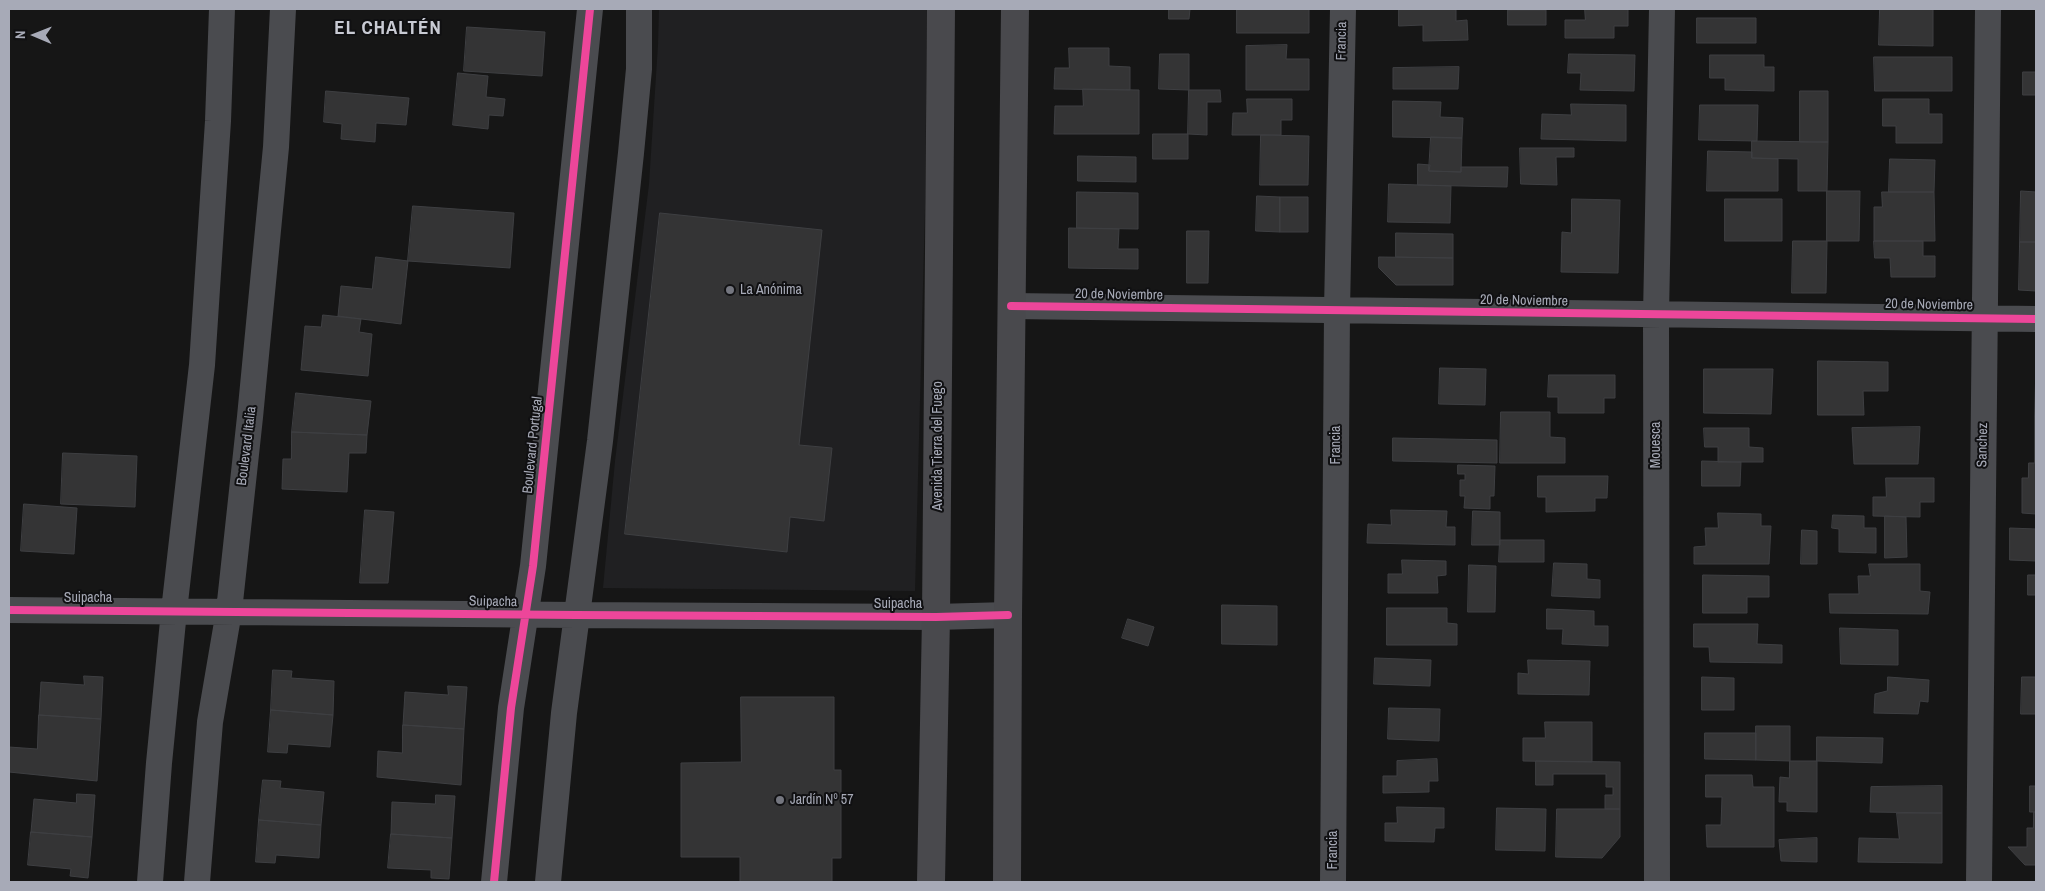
<!DOCTYPE html>
<html>
<head>
<meta charset="utf-8">
<style>
	body { margin:0 }
	#map { position:relative; width:2045px; height:891px; overflow:hidden; background:#161616; font-family:"Archivo Narrow",sans-serif }
	canvas { display:block }
	.frame { position:absolute; inset:0; border:10px solid #a7aab7; pointer-events:none }
	.north { position:absolute; left:10px; top:10px; width:50px; height:50px; -webkit-text-stroke:4px #101012; paint-order:stroke; rotate:271deg; font-size:14px; font-weight:700; line-height:20px; text-align:center; color:#a7aab7 }
	.north::after { content:''; display:block; margin:auto; width:18px; height:22px; background:#a7aab7; clip-path:polygon(50% 0,100% 100%,50% 72%,0 100%) }
</style>
</head>
<body>
<div id="map">
<canvas width="2045" height="891"></canvas>
<div class="frame"></div>
<div class="north">N</div>
</div>
<script>
const context = document.querySelector('canvas').getContext('2d');
context.lineJoin = 'round';
function fillPath(path, color) {
  context.fillStyle = color;
  context.fill(path, 'evenodd');
}
function strokePath(path, color, width, dash) {
  context.strokeStyle = color;
  context.lineWidth = width;
  context.lineCap = dash ? 'butt' : 'round';
  context.setLineDash(dash || []);
  context.stroke(path);
}
function drawText(font, color, halo, rows, align = 'center') {
  context.font = font + ' "Archivo Narrow",sans-serif';
  context.lineWidth = 4;
  context.setLineDash([]);
  context.textBaseline = 'middle';
  context.strokeStyle = halo;
  context.fillStyle = color;
  for (const [text, x, y, turn = 0] of rows) {
    context.save();
    context.translate(x, y);
    context.rotate((+turn || 0) * Math.PI / 180);
    context.textAlign = isNaN(turn) ? turn : align;
    if (halo) context.strokeText(text, 0, 0);
    context.fillText(text, 0, 0);
    context.restore();
  }
}
const built = new Path2D(`
	M 659,9 L 927,9 L 925,209 L 915,591 L 603,588 L 615,461 L 649,184 L 658,45 Z`);
const building = new Path2D(`
	M 1169,9 L 1190,9 L 1189,19 L 1169,19 Z
	M 1237,9 L 1309,9 L 1309,33 L 1237,33 Z
	M 1399,9 L 1456,9 L 1456,21 L 1467,20 L 1468,40 L 1423,41 L 1423,25 L 1399,26 Z
	M 1585,9 L 1628,9 L 1628,26 L 1614,26 L 1614,38 L 1565,38 L 1565,20 L 1585,20 Z
	M 1880,9 L 1933,9 L 1933,46 L 1879,45 Z
	M 1508,10 L 1546,10 L 1546,25 L 1508,25 Z
	M 1697,18 L 1756,18 L 1756,43 L 1697,43 Z
	M 467,27 L 545,32 L 542,76 L 464,71 Z
	M 1287,45 L 1286,59 L 1309,59 L 1309,90 L 1246,90 L 1246,46 Z
	M 1069,48 L 1109,48 L 1109,66 L 1130,67 L 1130,90 L 1054,89 L 1055,68 L 1069,68 Z
	M 1160,54 L 1189,54 L 1189,90 L 1159,89 Z
	M 1569,54 L 1635,55 L 1634,91 L 1580,90 L 1581,73 L 1568,73 Z
	M 1710,55 L 1764,55 L 1764,67 L 1774,67 L 1774,91 L 1725,90 L 1725,78 L 1710,78 Z
	M 1874,57 L 1952,57 L 1952,91 L 1875,91 Z
	M 1459,67 L 1458,89 L 1393,89 L 1393,68 Z
	M 2023,72 L 2036,72 L 2036,95 L 2023,95 Z
	M 458,73 L 488,76 L 486,97 L 505,99 L 503,116 L 489,115 L 488,129 L 453,125 Z
	M 1083,89 L 1139,90 L 1139,134 L 1054,134 L 1055,106 L 1083,106 Z
	M 1189,90 L 1220,90 L 1221,102 L 1207,102 L 1207,135 L 1188,134 Z
	M 326,91 L 409,98 L 406,125 L 376,123 L 375,142 L 341,139 L 342,124 L 324,122 Z
	M 1800,91 L 1828,91 L 1828,142 L 1800,142 Z
	M 1247,99 L 1292,99 L 1292,120 L 1281,120 L 1281,135 L 1232,135 L 1233,113 L 1247,113 Z
	M 1883,99 L 1929,99 L 1929,114 L 1942,114 L 1942,143 L 1896,143 L 1896,126 L 1883,126 Z
	M 1393,101 L 1441,102 L 1440,117 L 1463,118 L 1462,138 L 1393,137 Z
	M 1571,104 L 1626,105 L 1626,141 L 1541,139 L 1542,114 L 1571,115 Z
	M 1700,105 L 1758,105 L 1757,141 L 1699,140 Z
	M 1153,134 L 1188,134 L 1188,159 L 1153,159 Z
	M 1261,135 L 1309,136 L 1308,185 L 1260,185 Z
	M 1431,137 L 1462,138 L 1461,172 L 1429,171 Z
	M 1752,141 L 1828,142 L 1827,191 L 1798,191 L 1798,159 L 1752,158 Z
	M 1520,148 L 1574,148 L 1574,157 L 1556,157 L 1557,185 L 1521,184 Z
	M 1708,151 L 1752,152 L 1752,158 L 1778,159 L 1778,191 L 1707,191 Z
	M 1078,156 L 1136,157 L 1136,182 L 1078,181 Z
	M 1890,159 L 1935,160 L 1934,192 L 1889,192 Z
	M 1418,164 L 1430,165 L 1429,171 L 1461,172 L 1461,167 L 1508,167 L 1507,187 L 1418,185 Z
	M 1389,184 L 1451,186 L 1450,223 L 1388,222 Z
	M 1827,191 L 1860,191 L 1859,241 L 1827,241 Z
	M 2021,191 L 2036,192 L 2036,242 L 2020,242 Z
	M 1077,192 L 1138,193 L 1138,229 L 1077,228 Z
	M 1882,192 L 1934,192 L 1935,241 L 1874,241 L 1874,207 L 1882,207 Z
	M 1257,196 L 1280,197 L 1280,232 L 1256,231 Z
	M 1280,197 L 1308,197 L 1308,232 L 1280,232 Z
	M 1572,199 L 1620,200 L 1618,273 L 1561,272 L 1562,232 L 1571,233 Z
	M 1725,199 L 1782,199 L 1782,241 L 1725,241 Z
	M 413,206 L 514,213 L 510,268 L 408,261 Z
	M 660,213 L 822,230 L 799,445 L 832,448 L 824,521 L 790,517 L 787,552 L 625,534 Z
	M 1069,228 L 1119,229 L 1118,249 L 1138,249 L 1138,269 L 1069,268 Z
	M 1187,231 L 1209,231 L 1208,283 L 1187,283 Z
	M 1396,233 L 1453,234 L 1453,258 L 1396,257 Z
	M 1793,241 L 1827,241 L 1826,293 L 1792,293 Z
	M 1874,241 L 1923,241 L 1923,256 L 1935,256 L 1935,277 L 1891,277 L 1890,258 L 1875,258 Z
	M 2020,242 L 2036,242 L 2036,291 L 2019,290 Z
	M 376,257 L 408,261 L 401,324 L 338,316 L 341,286 L 372,289 Z
	M 1379,257 L 1453,258 L 1453,285 L 1396,285 L 1379,268 Z
	M 323,315 L 361,319 L 359,332 L 372,334 L 368,376 L 301,370 L 305,326 L 321,327 Z
	M 1818,361 L 1888,362 L 1888,391 L 1863,391 L 1864,415 L 1818,415 Z
	M 2036,365 L 2036,416 L 2035,416 Z
	M 1440,368 L 1486,369 L 1485,405 L 1439,404 Z
	M 1704,369 L 1773,369 L 1771,414 L 1704,413 Z
	M 1549,375 L 1615,375 L 1615,398 L 1604,398 L 1604,413 L 1558,413 L 1558,397 L 1548,397 Z
	M 296,393 L 371,401 L 367,435 L 292,432 Z
	M 1501,412 L 1550,412 L 1550,437 L 1565,438 L 1565,463 L 1500,463 Z
	M 2035,416 L 2036,416 L 2036,463 L 2035,463 Z
	M 1920,427 L 1918,464 L 1854,464 L 1852,428 Z
	M 1704,428 L 1749,428 L 1749,447 L 1763,448 L 1763,462 L 1718,462 L 1718,447 L 1705,447 Z
	M 292,432 L 367,435 L 366,453 L 349,453 L 347,492 L 282,489 L 283,459 L 291,459 Z
	M 1393,438 L 1497,440 L 1497,463 L 1393,461 Z
	M 63,453 L 137,456 L 135,507 L 61,504 Z
	M 1702,461 L 1741,462 L 1740,486 L 1702,486 Z
	M 2029,463 L 2036,463 L 2036,514 L 2022,513 L 2022,478 L 2028,478 Z
	M 1458,465 L 1495,466 L 1494,496 L 1490,496 L 1490,509 L 1464,508 L 1465,496 L 1460,496 L 1460,480 L 1465,480 L 1465,474 L 1458,474 Z
	M 1538,476 L 1608,476 L 1607,498 L 1595,498 L 1595,511 L 1546,512 L 1546,497 L 1538,497 Z
	M 1886,478 L 1934,478 L 1934,502 L 1920,502 L 1920,517 L 1873,516 L 1873,497 L 1886,497 Z
	M 24,504 L 77,508 L 74,554 L 21,551 Z
	M 365,510 L 394,512 L 388,583 L 360,583 Z
	M 1391,510 L 1447,511 L 1446,527 L 1455,527 L 1455,545 L 1367,543 L 1368,524 L 1391,525 Z
	M 1473,511 L 1500,512 L 1500,545 L 1472,545 Z
	M 1718,513 L 1761,514 L 1761,526 L 1771,526 L 1769,564 L 1694,564 L 1694,547 L 1706,546 L 1705,528 L 1718,528 Z
	M 1833,515 L 1864,516 L 1864,528 L 1876,528 L 1876,553 L 1839,552 L 1839,529 L 1832,528 Z
	M 1885,516 L 1906,517 L 1907,557 L 1885,558 Z
	M 2010,528 L 2036,529 L 2036,561 L 2010,560 Z
	M 1802,530 L 1817,531 L 1817,564 L 1801,564 Z
	M 1500,540 L 1544,540 L 1544,562 L 1499,562 Z
	M 1402,560 L 1446,561 L 1446,575 L 1437,576 L 1438,593 L 1388,593 L 1388,574 L 1402,574 Z
	M 1554,563 L 1587,564 L 1587,579 L 1600,580 L 1600,598 L 1552,596 Z
	M 1869,564 L 1920,564 L 1920,591 L 1930,592 L 1928,614 L 1830,613 L 1829,594 L 1859,594 L 1858,576 L 1870,576 Z
	M 1469,565 L 1496,566 L 1495,612 L 1468,612 Z
	M 1703,575 L 1769,576 L 1769,597 L 1747,597 L 1747,613 L 1703,613 Z
	M 2028,575 L 2036,575 L 2036,595 L 2028,595 Z
	M 1222,605 L 1277,606 L 1277,645 L 1222,644 Z
	M 1387,608 L 1447,608 L 1447,623 L 1457,624 L 1457,645 L 1387,645 Z
	M 1547,609 L 1594,611 L 1594,626 L 1608,626 L 1608,646 L 1562,644 L 1563,629 L 1547,629 Z
	M 1128,619 L 1154,627 L 1148,646 L 1122,638 Z
	M 1694,624 L 1758,624 L 1757,644 L 1782,645 L 1782,663 L 1710,662 L 1709,647 L 1694,647 Z
	M 1840,628 L 1898,630 L 1898,665 L 1841,664 Z
	M 1375,658 L 1431,660 L 1430,686 L 1374,684 Z
	M 1528,660 L 1590,661 L 1589,695 L 1518,694 L 1518,673 L 1528,674 Z
	M 273,670 L 292,671 L 291,678 L 334,681 L 333,715 L 271,710 Z
	M 84,676 L 103,677 L 101,719 L 39,715 L 41,682 L 84,685 Z
	M 1702,677 L 1734,678 L 1734,710 L 1702,710 Z
	M 1888,677 L 1929,680 L 1928,702 L 1920,701 L 1918,714 L 1874,713 L 1875,694 L 1887,691 Z
	M 2022,677 L 2036,677 L 2036,714 L 2021,714 Z
	M 448,686 L 467,687 L 464,729 L 403,725 L 405,692 L 448,695 Z
	M 741,697 L 834,697 L 834,770 L 841,770 L 841,858 L 832,858 L 832,882 L 740,882 L 740,857 L 681,857 L 681,763 L 741,762 Z
	M 1389,708 L 1440,709 L 1439,741 L 1388,739 Z
	M 271,710 L 333,715 L 330,747 L 288,744 L 287,753 L 268,752 Z
	M 39,715 L 101,719 L 97,781 L 9,772 L 9,747 L 37,749 Z
	M 1545,722 L 1592,722 L 1592,762 L 1523,761 L 1523,738 L 1545,738 Z
	M 403,725 L 464,729 L 461,785 L 377,777 L 378,751 L 402,753 Z
	M 1756,726 L 1790,726 L 1790,761 L 1756,760 Z
	M 1705,733 L 1756,733 L 1756,760 L 1705,759 Z
	M 1817,737 L 1883,738 L 1882,763 L 1817,761 Z
	M 1437,759 L 1438,781 L 1429,781 L 1429,792 L 1383,793 L 1383,776 L 1397,776 L 1397,761 Z
	M 1536,761 L 1620,762 L 1620,809 L 1605,809 L 1605,795 L 1613,795 L 1613,787 L 1606,787 L 1606,774 L 1553,774 L 1553,785 L 1536,785 Z
	M 1790,761 L 1817,761 L 1817,812 L 1787,811 L 1787,802 L 1779,802 L 1780,777 L 1789,778 Z
	M 1706,775 L 1752,775 L 1753,787 L 1774,787 L 1774,847 L 1707,847 L 1706,825 L 1721,825 L 1722,797 L 1706,797 Z
	M 263,780 L 281,781 L 280,788 L 324,792 L 321,825 L 259,820 Z
	M 1942,786 L 1942,813 L 1870,812 L 1871,787 Z
	M 2030,786 L 2036,786 L 2036,812 L 2030,812 Z
	M 77,794 L 95,795 L 92,837 L 31,832 L 34,799 L 76,803 Z
	M 436,795 L 455,796 L 452,838 L 391,834 L 392,802 L 435,804 Z
	M 1397,807 L 1444,808 L 1444,828 L 1435,828 L 1434,842 L 1385,841 L 1385,823 L 1397,823 Z
	M 1497,808 L 1546,809 L 1545,851 L 1496,850 Z
	M 1557,809 L 1620,809 L 1620,837 L 1602,858 L 1556,857 Z
	M 2034,812 L 2036,812 L 2036,865 L 2025,865 L 2008,847 L 2027,847 L 2027,828 L 2033,828 Z
	M 1897,813 L 1942,813 L 1942,863 L 1858,862 L 1859,838 L 1899,839 Z
	M 259,820 L 321,825 L 319,858 L 276,855 L 275,863 L 256,862 Z
	M 31,832 L 92,837 L 88,878 L 70,876 L 71,869 L 28,865 Z
	M 391,834 L 452,838 L 449,879 L 431,878 L 431,870 L 388,868 Z
	M 1817,838 L 1817,862 L 1781,861 L 1779,840 Z`);
const street = new Path2D(`
	M 1011,306 L 2036,319
	M 9,610 L 576,615 L 936,617 L 1008,615
	M 150,882 L 159,763 L 174,611 L 202,365 L 218,121 L 222,9
	M 197,882 L 210,722 L 229,611 L 250,417 L 276,147 L 283,9
	M 494,882 L 511,708 L 533,566 L 590,9
	M 548,882 L 564,713 L 600,441 L 631,153 L 639,69 L 639,9
	M 1333,882 L 1337,310 L 1343,9
	M 1657,882 L 1656,315 L 1662,9
	M 1979,882 L 1988,9`);
const secondary = new Path2D(`
	M 931,882 L 936,617 L 941,9
	M 1007,882 L 1008,615 L 1015,9`);
const cycleway = new Path2D(`
	M 1011,306 L 2036,319
	M 9,610 L 576,615 L 936,617 L 1008,615
	M 494,882 L 511,708 L 533,566 L 590,9`);
const markers = [
	[730,290,5,"#74767f"],
	[780,800,5,"#74767f"]
];
const streetNames = [
	["Francia",1342,41,-89],
	["20 de Noviembre",1119,295,1],
	["20 de Noviembre",1524,301,1],
	["20 de Noviembre",1929,305,1],
	["Boulevard Portugal",533,445,-84],
	["Francia",1336,445,-90],
	["Mouesca",1656,445,-90],
	["Sanchez",1983,445,-89],
	["Boulevard Italia",247,446,-83],
	["Avenida Tierra del Fuego",938,446,-90],
	["Suipacha",88,598],
	["Suipacha",493,602,1],
	["Suipacha",898,604],
	["Francia",1333,850,-90]
];
const poiNames = [
	["La Anónima",740,290],
	["Jardín Nº 57",790,800]
];
const districtNames = [
	["EL CHALTÉN",388,29]
];
fillPath(built, '#202022');
fillPath(building, '#343435');
strokePath(building, '#3e3f42', 1);
strokePath(street, '#4a4b4f', 26);
strokePath(secondary, '#49494d', 28);
strokePath(cycleway, '#ed469a', 8);
for (const [x, y, r, color] of markers) {
  const dot = new Path2D();
  dot.arc(x, y, r, 0, 2 * Math.PI);
  context.fillStyle = color;
  context.fill(dot);
  strokePath(dot, '#101012', 2);
}
drawText('14px', '#a7aab7', '#101012', streetNames);
drawText('14px', '#a7aab7', '#101012', poiNames, 'left');
context.letterSpacing = '1px';
drawText('bold 19px', '#c8cad3', '#101012', districtNames);
context.letterSpacing = '0px';
</script>
</body>
</html>
